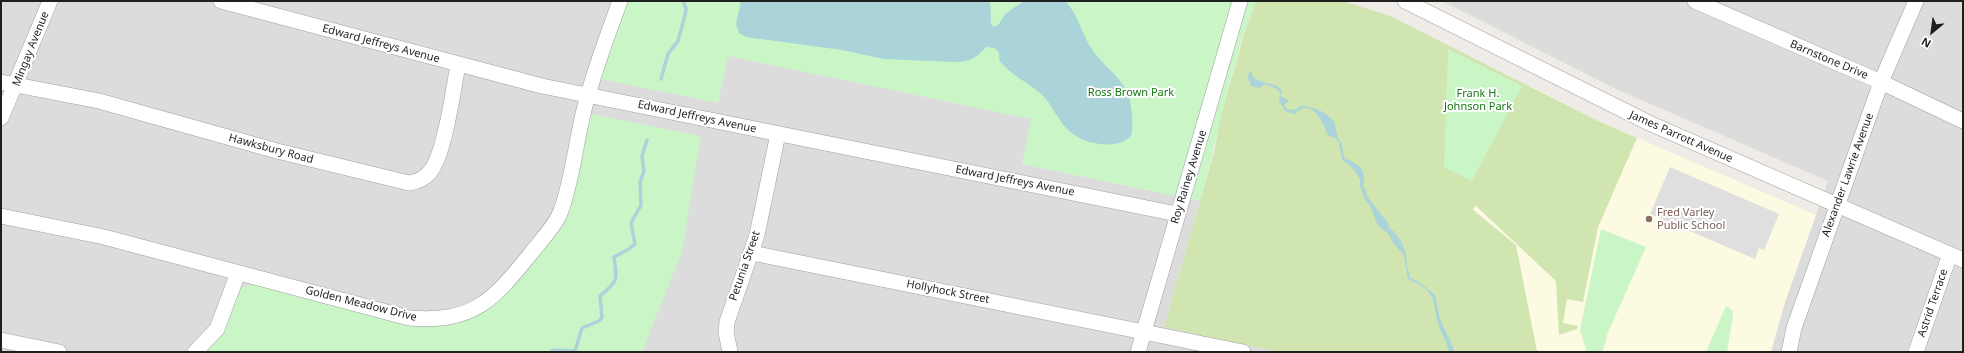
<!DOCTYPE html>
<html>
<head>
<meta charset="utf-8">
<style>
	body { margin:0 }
	#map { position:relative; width:1964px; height:353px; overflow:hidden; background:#efebe6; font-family:"Noto Sans",sans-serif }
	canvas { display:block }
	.frame { position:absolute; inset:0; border:2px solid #1f1f1f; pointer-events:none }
	.north { position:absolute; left:1912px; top:12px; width:40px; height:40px; -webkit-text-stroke:3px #fff; paint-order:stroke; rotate:209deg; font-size:11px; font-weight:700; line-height:16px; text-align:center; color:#1f1f1f }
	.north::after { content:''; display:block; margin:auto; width:14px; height:18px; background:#1f1f1f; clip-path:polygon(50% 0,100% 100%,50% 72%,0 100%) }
</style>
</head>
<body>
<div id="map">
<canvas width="1964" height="353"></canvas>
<div class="frame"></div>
<div class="north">N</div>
</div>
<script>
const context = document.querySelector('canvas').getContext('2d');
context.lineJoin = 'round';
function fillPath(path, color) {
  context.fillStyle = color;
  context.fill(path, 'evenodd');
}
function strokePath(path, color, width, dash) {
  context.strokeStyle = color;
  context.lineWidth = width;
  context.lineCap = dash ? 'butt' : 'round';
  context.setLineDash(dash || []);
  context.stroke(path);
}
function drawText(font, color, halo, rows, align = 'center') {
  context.font = font + ' "Noto Sans",sans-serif';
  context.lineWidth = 4;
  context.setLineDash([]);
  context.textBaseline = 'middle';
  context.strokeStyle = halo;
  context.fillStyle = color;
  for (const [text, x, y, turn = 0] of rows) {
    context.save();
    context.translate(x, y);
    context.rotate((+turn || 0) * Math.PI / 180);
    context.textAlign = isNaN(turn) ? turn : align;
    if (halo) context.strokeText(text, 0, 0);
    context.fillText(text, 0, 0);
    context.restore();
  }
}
const residential = new Path2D(`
	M 1,1 L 627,1 L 718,103 L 728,55 L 1032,119 L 1022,164 L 1200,201 L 1164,327 L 1279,352 L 1,352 Z
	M 1442,1 L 1963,1 L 1963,352 L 1771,352 L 1785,302 L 1828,181 L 1616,89 Z`);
const education = new Path2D(`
	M 1530,86 L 1594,119 L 1816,215 L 1785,302 L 1771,352 L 1537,352 L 1516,245 L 1473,210 Z`);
const grass = new Path2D(`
	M 1256,1 L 1343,1 L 1390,16 L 1594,119 L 1637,138 L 1598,227 L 1583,302 L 1567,299 L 1563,323 L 1578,326 L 1577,329 L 1559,335 L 1556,281 L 1475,205 L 1473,210 L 1516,245 L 1537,352 L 1279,352 L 1164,327 L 1215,149 L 1220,118 L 1245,32 Z`);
const park = new Path2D(`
	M 627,1 L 1256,1 C 1230,65 1219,134 1200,201 L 1022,164 L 1031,119 L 728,56 L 718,103 L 600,79 Z
	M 1448,49 L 1522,86 L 1472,181 L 1444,167 Z
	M 591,114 L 701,136 L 682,252 L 642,352 L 206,352 L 220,337 L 241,288 L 250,284 L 412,326 C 476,330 500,304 537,257 C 551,239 566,220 573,197 C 581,171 581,141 591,114 Z
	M 1601,229 L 1646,247 L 1606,337 L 1607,338 L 1602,352 L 1587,352 L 1580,330 Z
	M 1726,306 L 1732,310 L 1733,316 L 1727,352 L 1706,352 Z`);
const parking = new Path2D(`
	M 1670,167 L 1779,214 L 1764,250 L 1759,248 L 1755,259 L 1650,214 Z`);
const water = new Path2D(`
	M 741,1 L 990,1 L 991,24 L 994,27 L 999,24 L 1005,14 L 1024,1 L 1065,1 C 1079,15 1082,36 1093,51 C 1104,66 1123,79 1129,96 C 1131,103 1135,133 1130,137 C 1117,149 1090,145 1076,136 C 1060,127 1054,106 1041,94 C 1027,81 1011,76 999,60 C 1001,50 996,47 986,47 C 977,58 969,62 954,62 L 884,59 L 842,50 L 746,37 L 739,33 L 736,24 Z
	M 1252,71 L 1252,76 C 1254,78 1258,80 1261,81 C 1269,85 1276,82 1282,91 L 1281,96 L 1289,101 L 1284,105 L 1287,109 L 1296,110 L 1300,106 C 1312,106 1329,112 1335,124 C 1337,130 1336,138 1341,142 L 1345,160 L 1347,159 C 1361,166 1367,171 1363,187 L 1367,192 L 1366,195 L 1388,223 L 1389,228 C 1396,231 1403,244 1405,251 C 1408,258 1405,267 1410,273 L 1409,277 L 1419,282 L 1435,295 L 1440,319 L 1455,352 L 1449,352 C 1447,342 1442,335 1439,326 C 1431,300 1439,293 1408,279 L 1404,255 L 1394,244 L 1388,233 L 1378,226 L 1371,208 L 1364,198 L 1360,185 L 1360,179 L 1354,170 L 1342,159 L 1339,143 L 1335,138 L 1328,135 C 1322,121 1311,96 1295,114 L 1289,113 L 1289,111 L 1286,112 L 1279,101 L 1280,93 L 1277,89 L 1265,84 L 1260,88 L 1251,86 L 1248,77 L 1249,72 Z`);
const stream = new Path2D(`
	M 661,79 L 668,54 L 678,41 L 685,15 L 686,9 L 683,1
	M 551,352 L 553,350 L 575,351 L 582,328 L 599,321 L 602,317 L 600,296 C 619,280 617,280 614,257 L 629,249 L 635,244 L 631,223 L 641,205 L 640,182 L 644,171 L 642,156 L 647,140`);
const minor = new Path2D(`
	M 221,1 L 542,86 L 1177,214
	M 1405,1 L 1649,123 L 1963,260
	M 1695,1 L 1881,82 L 1963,121
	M 1,82 L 99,101 L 277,151 L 409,183 C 418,182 424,179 430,172 C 445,153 453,91 458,65
	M 1,118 L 50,1
	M 1,216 L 104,237 L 409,318 C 475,323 493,300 532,252 C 542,239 557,224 562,208 C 573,176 576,142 584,110 C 593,73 607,37 620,1
	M 752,253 L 1243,352
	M 1,340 L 59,352
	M 195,352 L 217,329 L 238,273
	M 730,352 L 726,332 L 727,322 L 757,235 L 778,134
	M 1138,352 L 1240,1
	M 1789,352 L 1794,328 L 1881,82 L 1916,1
	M 1916,352 L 1950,254`);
const markers = [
	[1649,219,4,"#8d6e63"]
];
const streetNames = [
	["Edward Jeffreys Avenue",381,44,15],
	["Mingay Avenue",31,49,-68],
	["Barnstone Drive",1829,60,23],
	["Edward Jeffreys Avenue",697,117,12],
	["James Parrott Avenue",1681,137,24],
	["Hawksbury Road",271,149,15],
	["Alexander Lawrie Avenue",1848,175,-70],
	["Roy Rainey Avenue",1189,177,-73],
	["Edward Jeffreys Avenue",1015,181,11],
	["Petunia Street",745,266,-71],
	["Hollyhock Street",948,292,11],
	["Astrid Terrace",1933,303,-71],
	["Golden Meadow Drive",361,304,14]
];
const parkNames = [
	["Ross Brown Park",1131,93],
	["Frank H.",1478,94],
	["Johnson Park",1478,107]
];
const educationNames = [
	["Fred Varley",1657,213],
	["Public School",1657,226]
];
fillPath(residential, '#dddcdc');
fillPath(education, '#fdfae2');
fillPath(grass, '#d0e5b0');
fillPath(park, '#c9f5c7');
fillPath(parking, '#dfdfdf');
fillPath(water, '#aad4d9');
strokePath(stream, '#aad4d9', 3.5);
strokePath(minor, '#a0a0a0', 16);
strokePath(minor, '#fff', 15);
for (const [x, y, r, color] of markers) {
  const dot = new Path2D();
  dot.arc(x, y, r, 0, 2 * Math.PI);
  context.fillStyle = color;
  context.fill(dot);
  strokePath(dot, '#fff', 1.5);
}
drawText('11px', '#1f1f1f', '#fff', streetNames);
drawText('11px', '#177615', '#fff', parkNames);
drawText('11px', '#785e54', '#fff', educationNames, 'left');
</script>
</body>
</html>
